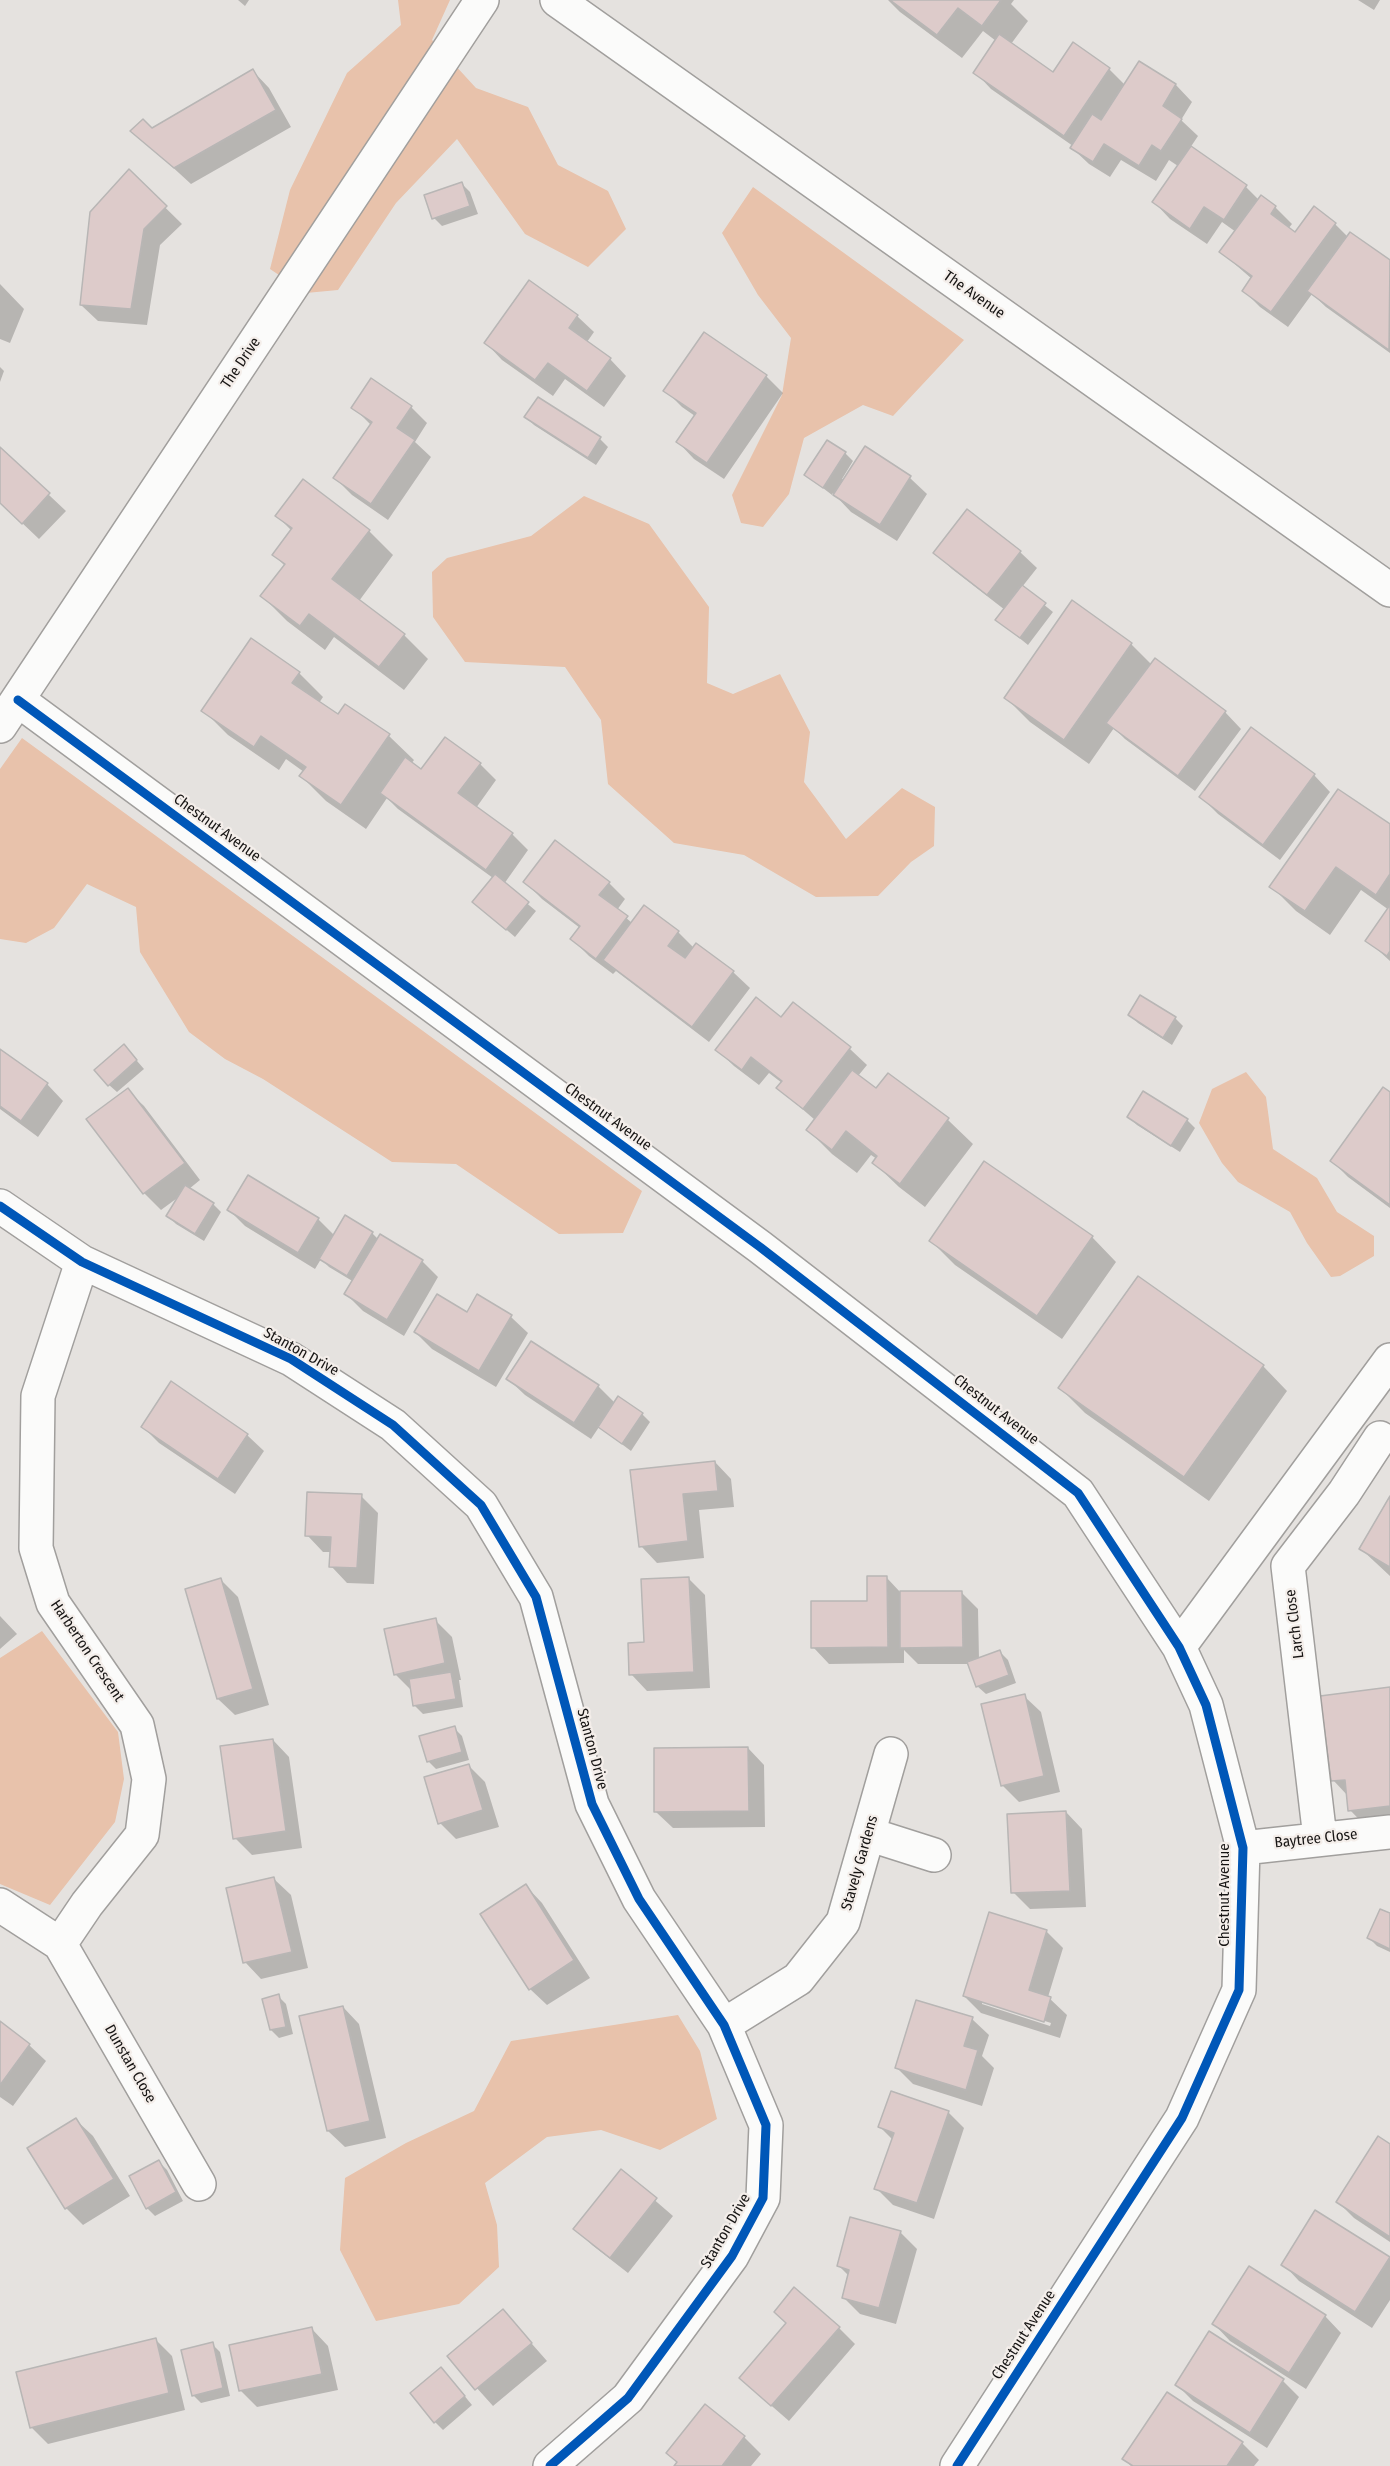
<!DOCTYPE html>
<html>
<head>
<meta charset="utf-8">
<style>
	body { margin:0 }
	canvas { display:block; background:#e5e2df }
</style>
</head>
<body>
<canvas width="1390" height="2466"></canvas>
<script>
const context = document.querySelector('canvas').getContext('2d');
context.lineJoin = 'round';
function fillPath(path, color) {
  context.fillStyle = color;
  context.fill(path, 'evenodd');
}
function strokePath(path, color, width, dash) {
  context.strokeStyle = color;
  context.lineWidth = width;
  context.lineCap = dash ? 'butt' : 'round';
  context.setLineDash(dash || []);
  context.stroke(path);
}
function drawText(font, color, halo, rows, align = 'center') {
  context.font = font + ' "Fira Sans Condensed",sans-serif';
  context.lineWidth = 4.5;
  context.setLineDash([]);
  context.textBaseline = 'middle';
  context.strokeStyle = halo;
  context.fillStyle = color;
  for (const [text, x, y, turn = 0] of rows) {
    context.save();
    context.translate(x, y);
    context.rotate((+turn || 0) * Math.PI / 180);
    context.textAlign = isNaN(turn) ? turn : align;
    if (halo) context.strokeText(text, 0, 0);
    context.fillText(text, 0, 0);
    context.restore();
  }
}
const green = new Path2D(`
	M 398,0 L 450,0 L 432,40 L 476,88 L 528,107 L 558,165 L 608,191 L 626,229 L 588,267 L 525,234 L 457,139 L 396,203 L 338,290 L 306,293 L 270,269 L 290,190 L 347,73 L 401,25 Z
	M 753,187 L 964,340 L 893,416 L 863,405 L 804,438 L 789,494 L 763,527 L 741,523 L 732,495 L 782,395 L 791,338 L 758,295 L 722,233 Z
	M 584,496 L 649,524 L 709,607 L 707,683 L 733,694 L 780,674 L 810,732 L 804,782 L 846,839 L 902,788 L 935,807 L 934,846 L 911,862 L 878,896 L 816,897 L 744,855 L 674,843 L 608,784 L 601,720 L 565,667 L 465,662 L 433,617 L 432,572 L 447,558 L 531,536 Z
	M 22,738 L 642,1191 L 623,1233 L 559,1234 L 456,1164 L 392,1162 L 263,1079 L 225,1059 L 189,1032 L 140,952 L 136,907 L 87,884 L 54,928 L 26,943 L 0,939 L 0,769 Z
	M 1246,1072 L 1266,1097 L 1273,1149 L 1317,1178 L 1337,1212 L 1374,1236 L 1374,1256 L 1340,1276 L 1331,1277 L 1307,1243 L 1290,1212 L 1238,1182 L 1222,1163 L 1199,1123 L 1212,1089 Z
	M 42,1631 L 118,1732 L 124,1779 L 115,1822 L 50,1905 L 0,1884 L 0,1658 Z
	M 678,2015 L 700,2051 L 717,2119 L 660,2150 L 601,2130 L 547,2137 L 485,2183 L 497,2225 L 499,2267 L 459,2304 L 376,2321 L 340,2250 L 345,2178 L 406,2143 L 474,2111 L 511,2041 Z`);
const shadow = new Path2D(`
	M 238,0 L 249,0 L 245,6 Z
	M 888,0 L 1014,0 L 1011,4 L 1028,21 L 1011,44 L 1053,74 L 1074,44 L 1109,69 L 1125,85 L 1139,63 L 1176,85 L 1192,102 L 1181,120 L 1198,136 L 1190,148 L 1246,187 L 1259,200 L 1275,207 L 1292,224 L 1288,229 L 1296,234 L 1335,224 L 1348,237 L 1350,234 L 1390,262 L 1390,353 L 1326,307 L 1312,294 L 1288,327 L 1260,307 L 1244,291 L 1252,279 L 1221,252 L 1236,232 L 1222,222 L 1207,244 L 1170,219 L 1154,202 L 1178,166 L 1169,160 L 1156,181 L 1121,160 L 1110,177 L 1089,164 L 1072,148 L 1073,146 L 991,89 L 975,72 L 996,41 L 983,31 L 962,58 L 900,12 Z
	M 1358,0 L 1380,0 L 1374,10 Z
	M 253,71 L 269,88 L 291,127 L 191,184 L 133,131 L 152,130 Z
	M 129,172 L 182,224 L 160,245 L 147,325 L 98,321 L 81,305 Z
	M 462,184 L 470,192 L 478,214 L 442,226 L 434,218 Z
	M 0,284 L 24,309 L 10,343 L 0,339 Z
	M 577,316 L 594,332 L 587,342 L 610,359 L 626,376 L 604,407 L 565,379 L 553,396 L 502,360 L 486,343 Z
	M 704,334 L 766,376 L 783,393 L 724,479 L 694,459 L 678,442 L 695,416 L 682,407 L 665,390 Z
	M 0,367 L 4,371 L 0,382 Z
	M 539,399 L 600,439 L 608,447 L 596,465 L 534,425 L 526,417 Z
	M 353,407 L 411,407 L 427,423 L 415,442 L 431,457 L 388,520 L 352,495 L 335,478 L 371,425 Z
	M 0,449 L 66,511 L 39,539 L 0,502 Z
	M 845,453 L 853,461 L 842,479 L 844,480 L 910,478 L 927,494 L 897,541 L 851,512 L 833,493 L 832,495 L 806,475 Z
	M 967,511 L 1020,552 L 1037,568 L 1022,587 L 1053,612 L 1028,645 L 997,620 L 1005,610 L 952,569 L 935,553 Z
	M 277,516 L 369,531 L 393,555 L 359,601 L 404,635 L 428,659 L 404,690 L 334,637 L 325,650 L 287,621 L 262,596 L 285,566 L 274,555 L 292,531 Z
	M 1131,644 L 1152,665 L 1225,712 L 1241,729 L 1195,791 L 1125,739 L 1114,728 L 1089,764 L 1030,722 L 1006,698 Z
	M 299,673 L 323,697 L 319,703 L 338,716 L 345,706 L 389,736 L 414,760 L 411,764 L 422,771 L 480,764 L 496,780 L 476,808 L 512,834 L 528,850 L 504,884 L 536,911 L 515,937 L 474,902 L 493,878 L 398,809 L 387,798 L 366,829 L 326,801 L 301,776 L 304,772 L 286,759 L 279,770 L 228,735 L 203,710 Z
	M 1314,775 L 1330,792 L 1280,860 L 1218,814 L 1201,797 Z
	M 1390,826 L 1390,961 L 1367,940 L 1389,910 L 1361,890 L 1330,935 L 1296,911 L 1271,886 Z
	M 525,882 L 609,883 L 625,899 L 617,910 L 632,923 L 678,932 L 694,948 L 733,972 L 750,988 L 709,1042 L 616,971 L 613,974 L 589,956 L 572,939 L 580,928 L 542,899 Z
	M 793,1004 L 850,1049 L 867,1065 L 858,1076 L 876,1090 L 888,1075 L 948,1120 L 973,1144 L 925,1207 L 899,1187 L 874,1163 L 877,1159 L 871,1155 L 857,1173 L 832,1154 L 808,1130 L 815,1120 L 778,1088 L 782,1083 L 769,1073 L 759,1085 L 734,1066 L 717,1050 L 781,1019 Z
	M 1130,1015 L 1175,1018 L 1183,1026 L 1172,1045 L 1138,1023 Z
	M 0,1051 L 47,1084 L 63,1101 L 38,1137 L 0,1109 Z
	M 131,1054 L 144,1069 L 117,1092 L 109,1085 Z
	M 127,1090 L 144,1106 L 200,1180 L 189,1189 L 213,1204 L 221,1212 L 204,1241 L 176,1224 L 168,1216 L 180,1196 L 161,1210 L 144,1193 L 88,1119 Z
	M 1390,1094 L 1390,1208 L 1348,1177 L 1332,1161 Z
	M 1129,1117 L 1187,1120 L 1195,1128 L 1180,1152 L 1137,1125 Z
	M 229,1210 L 318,1219 L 335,1236 L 372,1233 L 379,1240 L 422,1261 L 438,1277 L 404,1336 L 363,1311 L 346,1294 L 354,1282 L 329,1267 L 321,1259 L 315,1269 L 245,1226 Z
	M 1092,1237 L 1116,1262 L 1062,1339 L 955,1265 L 931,1241 Z
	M 478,1296 L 511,1317 L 528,1333 L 496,1387 L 432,1349 L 415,1332 L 467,1314 Z
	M 1263,1366 L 1287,1391 L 1209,1501 L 1085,1413 L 1060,1388 Z
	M 508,1379 L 598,1386 L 615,1403 L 642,1414 L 650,1422 L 631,1451 L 599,1427 L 591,1439 L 525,1395 Z
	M 143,1427 L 247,1435 L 264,1451 L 235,1494 L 159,1443 Z
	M 715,1462 L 731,1479 L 734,1507 L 699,1510 L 704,1558 L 657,1563 L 641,1546 L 632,1471 Z
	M 361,1496 L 378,1513 L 374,1584 L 347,1583 L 331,1566 L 331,1552 L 323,1552 L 307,1535 Z
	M 1390,1499 L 1390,1576 L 1361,1549 Z
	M 688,1578 L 705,1595 L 710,1688 L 647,1691 L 631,1674 L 645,1643 Z
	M 887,1578 L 901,1593 L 961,1592 L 978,1609 L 979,1659 L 1000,1652 L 1008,1660 L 1016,1683 L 986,1694 L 977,1686 L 969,1664 L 918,1664 L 904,1650 L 904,1663 L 829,1664 L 813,1647 L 869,1602 Z
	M 221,1580 L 238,1597 L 269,1705 L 235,1715 L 218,1699 Z
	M 0,1616 L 17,1634 L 0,1649 Z
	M 435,1620 L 452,1637 L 461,1680 L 459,1680 L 463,1707 L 423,1714 L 415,1706 L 412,1691 L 395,1674 Z
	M 1390,1689 L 1390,1833 L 1374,1835 L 1350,1810 L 1348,1796 L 1333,1780 Z
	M 1024,1696 L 1041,1712 L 1060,1792 L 1019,1802 L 1002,1785 Z
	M 454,1728 L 462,1736 L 469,1760 L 436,1769 L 428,1761 Z
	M 273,1740 L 289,1757 L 302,1848 L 252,1855 L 235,1838 Z
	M 748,1748 L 764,1765 L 765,1827 L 673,1828 L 656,1812 Z
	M 469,1766 L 485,1782 L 499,1827 L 456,1839 L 440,1823 Z
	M 1066,1812 L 1082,1829 L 1086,1907 L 1030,1909 L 1013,1892 Z
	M 274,1879 L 291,1895 L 308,1968 L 261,1979 L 245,1962 Z
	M 526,1886 L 542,1903 L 590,1978 L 547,2005 L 530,1989 Z
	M 990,1914 L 1047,1932 L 1063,1948 L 1048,1997 L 1067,2015 L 1060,2038 L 981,2013 L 964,1996 ZM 982,2001 L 1051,2023 L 1050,2026 L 982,2004 Z
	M 1390,1915 L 1390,1952 L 1377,1946 L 1369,1938 Z
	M 278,1996 L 286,2004 L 293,2034 L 279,2038 L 271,2030 Z
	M 343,2007 L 359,2024 L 386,2138 L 345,2147 L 328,2131 Z
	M 972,2019 L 989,2035 L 982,2056 L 994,2068 L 982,2106 L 913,2084 L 897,2068 Z
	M 0,2023 L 29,2045 L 46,2061 L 13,2106 L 0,2097 Z
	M 948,2112 L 964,2128 L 934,2219 L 893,2205 L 876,2188 L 893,2140 L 880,2127 Z
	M 76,2120 L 93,2136 L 130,2196 L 83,2225 L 66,2208 Z
	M 1390,2145 L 1390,2242 L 1354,2218 L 1338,2202 Z
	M 159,2162 L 167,2170 L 183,2201 L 155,2216 L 147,2208 Z
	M 621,2171 L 673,2216 L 628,2273 L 592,2245 L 575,2228 Z
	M 1316,2212 L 1390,2259 L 1390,2300 L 1372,2328 L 1299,2281 L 1283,2264 Z
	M 900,2232 L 917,2249 L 896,2324 L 860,2314 L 843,2297 L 849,2276 L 838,2265 Z
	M 503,2311 L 547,2361 L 493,2406 L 449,2357 Z
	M 1325,2316 L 1341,2333 L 1306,2389 L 1230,2341 L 1214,2324 Z
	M 839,2328 L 855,2344 L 789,2421 L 758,2394 Z
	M 312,2329 L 328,2346 L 338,2390 L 257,2407 L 240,2390 Z
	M 155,2339 L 172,2356 L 185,2410 L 48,2444 L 31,2427 Z
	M 212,2344 L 220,2352 L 230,2396 L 201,2403 L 193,2395 Z
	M 449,2377 L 472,2405 L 443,2430 L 435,2422 Z
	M 1283,2381 L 1299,2397 L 1267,2448 L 1193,2401 L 1177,2385 Z
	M 706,2407 L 744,2437 L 761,2454 L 751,2466 L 676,2466 Z
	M 1242,2443 L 1259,2460 L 1254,2466 L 1131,2466 L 1124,2459 Z`);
const building = new Path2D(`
	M 890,0 L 1001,0 L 982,26 L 958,8 L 937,35 Z
	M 999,34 L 1053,72 L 1073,42 L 1110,68 L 1064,136 L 973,73 Z
	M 1139,61 L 1176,84 L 1163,106 L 1182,119 L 1161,151 L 1152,145 L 1139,166 L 1104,144 L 1093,162 L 1070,148 L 1092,114 L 1101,120 Z
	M 253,69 L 276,110 L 174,168 L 130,131 L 143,119 L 152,128 Z
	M 1191,146 L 1247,185 L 1224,220 L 1204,207 L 1190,229 L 1152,202 Z
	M 129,169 L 167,206 L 144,229 L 131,309 L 80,305 L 90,212 Z
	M 462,182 L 470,206 L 432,219 L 424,195 Z
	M 1261,195 L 1276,206 L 1271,214 L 1295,232 L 1314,206 L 1336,223 L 1271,312 L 1242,291 L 1252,276 L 1219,252 Z
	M 1350,232 L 1390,260 L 1389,350 L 1307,291 Z
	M 529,280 L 578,315 L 569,328 L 611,358 L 587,391 L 548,363 L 535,380 L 484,343 Z
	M 704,332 L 767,375 L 707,463 L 676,442 L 696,413 L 663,391 Z
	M 371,378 L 412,406 L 397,428 L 415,440 L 371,504 L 333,478 L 372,422 L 351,408 Z
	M 538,397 L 601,437 L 588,458 L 524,417 Z
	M 827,440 L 846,452 L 823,488 L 804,475 Z
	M 865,446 L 911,476 L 880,525 L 833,495 Z
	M 0,447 L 50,493 L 22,524 L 0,503 Z
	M 303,479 L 370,530 L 332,579 L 405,634 L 379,667 L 309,614 L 300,626 L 260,596 L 285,564 L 272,555 L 292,528 L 275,516 Z
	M 967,509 L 1021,551 L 987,595 L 933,553 Z
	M 1022,585 L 1046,603 L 1020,638 L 995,620 Z
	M 1072,600 L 1132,643 L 1064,740 L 1004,698 Z
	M 251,638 L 300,672 L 292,683 L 338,714 L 345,704 L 390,734 L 341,805 L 299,776 L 306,767 L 261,736 L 254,747 L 201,711 Z
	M 1155,658 L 1226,711 L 1178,776 L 1106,723 Z
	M 1251,727 L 1315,774 L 1263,845 L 1199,797 Z
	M 445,737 L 481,763 L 458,793 L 513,833 L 486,870 L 380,793 L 405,757 L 421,769 Z
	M 1338,789 L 1390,824 L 1390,874 L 1376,895 L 1336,867 L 1305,911 L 1269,887 Z
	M 555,840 L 610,882 L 599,895 L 628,916 L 596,959 L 570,939 L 580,926 L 523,882 Z
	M 495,874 L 529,902 L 506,930 L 472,902 Z
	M 644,905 L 679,931 L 668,946 L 685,958 L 696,943 L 734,971 L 692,1027 L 603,960 Z
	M 1390,905 L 1390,951 L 1387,956 L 1365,941 Z
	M 1140,995 L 1176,1017 L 1163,1038 L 1128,1015 Z
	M 756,997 L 781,1017 L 793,1002 L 851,1047 L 803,1109 L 776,1088 L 782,1081 L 751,1057 L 742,1070 L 715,1050 Z
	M 124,1044 L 137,1060 L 108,1086 L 94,1070 Z
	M 0,1049 L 48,1083 L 21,1121 L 0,1106 Z
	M 852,1070 L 876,1088 L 888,1073 L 949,1118 L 900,1184 L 872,1163 L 877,1156 L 846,1131 L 832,1150 L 806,1130 Z
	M 1383,1087 L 1390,1092 L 1390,1205 L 1330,1161 Z
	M 128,1088 L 185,1163 L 143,1194 L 86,1119 Z
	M 1143,1091 L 1188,1119 L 1171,1146 L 1127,1117 Z
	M 984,1161 L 1093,1236 L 1037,1316 L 929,1241 Z
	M 248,1175 L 319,1218 L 298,1253 L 227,1210 Z
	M 185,1185 L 214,1203 L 195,1234 L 166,1216 Z
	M 345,1215 L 373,1232 L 347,1276 L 319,1259 Z
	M 380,1234 L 423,1260 L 387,1320 L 344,1294 Z
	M 1138,1276 L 1264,1365 L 1184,1477 L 1058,1388 Z
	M 437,1294 L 467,1312 L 477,1294 L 512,1315 L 479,1371 L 414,1332 Z
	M 531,1341 L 599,1385 L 574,1423 L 506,1379 Z
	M 171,1381 L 248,1434 L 218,1479 L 141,1427 Z
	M 618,1396 L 643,1413 L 622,1444 L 598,1427 Z
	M 715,1461 L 718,1491 L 683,1494 L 688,1541 L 639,1547 L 630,1470 Z
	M 307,1492 L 362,1494 L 357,1568 L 329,1567 L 331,1537 L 305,1536 Z
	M 1390,1496 L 1390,1567 L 1359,1549 Z
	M 867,1576 L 887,1576 L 888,1647 L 811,1648 L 811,1601 L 867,1601 Z
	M 689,1577 L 694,1672 L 629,1675 L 628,1643 L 644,1642 L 641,1579 Z
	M 221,1578 L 253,1689 L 217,1699 L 185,1589 Z
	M 900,1591 L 962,1591 L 963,1647 L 900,1648 Z
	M 436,1618 L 445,1663 L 394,1675 L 384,1629 Z
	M 1000,1650 L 1009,1675 L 976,1687 L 967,1662 Z
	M 451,1672 L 456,1699 L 413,1706 L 409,1679 Z
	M 1390,1687 L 1390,1806 L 1348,1811 L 1345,1780 L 1331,1781 L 1320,1696 Z
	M 1025,1694 L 1044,1776 L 1001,1786 L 981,1704 Z
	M 455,1726 L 462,1752 L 427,1762 L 419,1736 Z
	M 273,1739 L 286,1831 L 233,1839 L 220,1746 Z
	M 748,1747 L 749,1811 L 654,1812 L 654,1748 Z
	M 469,1764 L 483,1810 L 438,1824 L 424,1777 Z
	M 1066,1811 L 1070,1891 L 1011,1893 L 1007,1814 Z
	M 274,1877 L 292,1952 L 243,1963 L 226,1888 Z
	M 526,1884 L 574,1960 L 529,1990 L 480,1914 Z
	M 1380,1909 L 1390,1913 L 1390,1949 L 1367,1938 Z
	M 989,1912 L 1047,1930 L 1029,1990 L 1051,1997 L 1044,2022 L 963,1996 Z
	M 279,1994 L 286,2027 L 270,2030 L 262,1999 Z
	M 916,2000 L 973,2017 L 964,2046 L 978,2050 L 966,2090 L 895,2068 Z
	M 343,2006 L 370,2121 L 327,2131 L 299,2016 Z
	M 0,2021 L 30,2044 L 0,2085 Z
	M 891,2091 L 949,2111 L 917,2203 L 874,2189 L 894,2133 L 878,2127 Z
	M 76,2118 L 114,2179 L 65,2209 L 27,2148 Z
	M 1378,2136 L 1390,2144 L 1390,2237 L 1336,2202 Z
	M 159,2160 L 176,2192 L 146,2209 L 129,2176 Z
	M 621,2169 L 657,2198 L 610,2258 L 573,2229 Z
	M 1315,2210 L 1390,2257 L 1355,2312 L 1281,2265 Z
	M 850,2217 L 901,2231 L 879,2308 L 842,2298 L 849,2270 L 837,2266 Z
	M 1249,2266 L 1326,2315 L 1289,2373 L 1212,2324 Z
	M 794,2287 L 840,2327 L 771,2406 L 739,2378 L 786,2323 L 774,2312 Z
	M 503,2309 L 532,2343 L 475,2390 L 447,2356 Z
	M 312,2327 L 322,2374 L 239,2391 L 229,2345 Z
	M 1209,2331 L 1284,2379 L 1250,2433 L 1175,2385 Z
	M 156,2338 L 169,2393 L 30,2428 L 16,2372 Z
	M 213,2342 L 223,2388 L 192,2396 L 181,2350 Z
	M 441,2367 L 465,2396 L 434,2423 L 410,2393 Z
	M 1167,2392 L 1243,2442 L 1227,2466 L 1133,2466 L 1122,2459 Z
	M 705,2404 L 745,2436 L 722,2466 L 674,2466 L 677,2462 L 666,2453 Z`);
const minor = new Path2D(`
	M 557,0 L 1390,590
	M 18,700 L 760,1247 L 1078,1493 L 1179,1647 L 1206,1705 L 1243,1848 L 1239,1990 L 1182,2118 L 957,2466
	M 0,726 L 482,0
	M 0,1206 L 82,1262 L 291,1359 L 393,1425 L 481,1505 L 536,1597 L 592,1804 L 639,1899 L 724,2025 L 766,2125 L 763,2198 L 732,2256 L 628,2398 L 550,2466
	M 1179,1647 L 1390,1360
	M 868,1834 L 934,1855
	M 1320,1838 L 1288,1566 L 1344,1493 L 1380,1438
	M 1243,1848 L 1390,1832
	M 0,1905 L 60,1944 L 87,1904 L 142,1835 L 149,1779 L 137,1725 L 53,1603 L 36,1548 L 38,1396 L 82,1262
	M 60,1944 L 199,2184
	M 724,2025 L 798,1979 L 843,1922 L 891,1754`);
const cycleway = new Path2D(`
	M 18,700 L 760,1247 L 1078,1493 L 1179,1647 L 1206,1705 L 1243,1848 L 1239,1990 L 1182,2118 L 957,2466
	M 0,1206 L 82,1262 L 291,1359 L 393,1425 L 481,1505 L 536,1597 L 592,1804 L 639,1899 L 724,2025 L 766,2125 L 763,2198 L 732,2256 L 628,2398 L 550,2466`);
const streetNames = [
	["The Avenue",974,295,35],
	["The Drive",241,363,-56],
	["Chestnut Avenue",217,828,36],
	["Chestnut Avenue",608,1117,36],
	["Stanton Drive",301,1352,29],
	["Chestnut Avenue",996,1410,38],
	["Larch Close",1295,1624,-97],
	["Harberton Crescent",87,1651,56],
	["Stanton Drive",592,1749,75],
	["Baytree Close",1316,1839,-6],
	["Stavely Gardens",860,1863,-74],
	["Chestnut Avenue",1225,1895,-90],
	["Dunstan Close",130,2064,60],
	["Stanton Drive",726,2231,-60],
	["Chestnut Avenue",1024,2335,-57]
];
fillPath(green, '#e8c2ab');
fillPath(shadow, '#0003');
fillPath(building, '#ddcbca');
strokePath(building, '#b8b6b5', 1.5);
strokePath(minor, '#a19f9d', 36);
strokePath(minor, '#fbfbfa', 33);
strokePath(cycleway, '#0057b8', 9);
drawText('15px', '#161413', '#f4eeea', streetNames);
</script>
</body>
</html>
